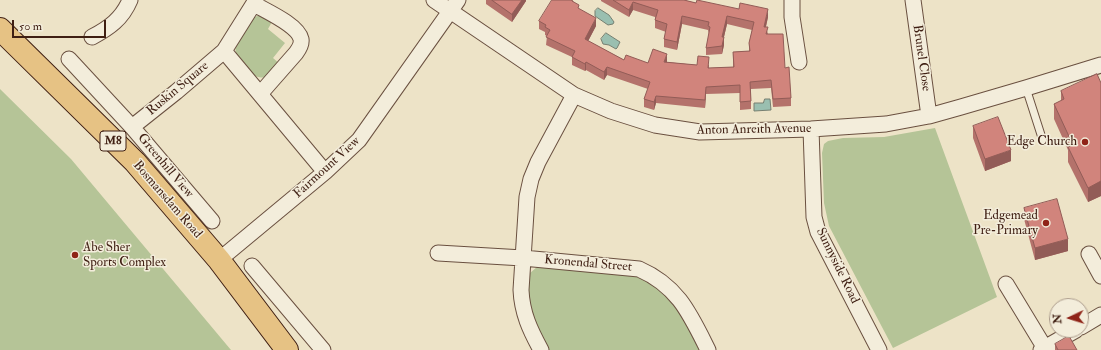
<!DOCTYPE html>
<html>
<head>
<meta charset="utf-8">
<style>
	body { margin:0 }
	#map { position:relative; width:1101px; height:350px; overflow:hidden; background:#ede3c7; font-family:"IM FELL Double Pica",serif }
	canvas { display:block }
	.north { position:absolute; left:1049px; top:298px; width:40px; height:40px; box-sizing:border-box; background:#f3eddb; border:1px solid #ab9b8b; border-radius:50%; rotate:266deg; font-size:11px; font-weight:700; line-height:16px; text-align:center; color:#3f1f13 }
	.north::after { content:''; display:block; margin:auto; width:14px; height:18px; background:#8f2418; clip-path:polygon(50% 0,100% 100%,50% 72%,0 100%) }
	.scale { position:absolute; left:12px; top:20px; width:94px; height:18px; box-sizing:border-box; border:2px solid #3f1f13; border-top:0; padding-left:5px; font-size:12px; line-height:14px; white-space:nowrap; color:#3f1f13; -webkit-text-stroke:3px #f3eddb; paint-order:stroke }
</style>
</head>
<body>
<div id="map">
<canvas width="1101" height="350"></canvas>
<div class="north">N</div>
<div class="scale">50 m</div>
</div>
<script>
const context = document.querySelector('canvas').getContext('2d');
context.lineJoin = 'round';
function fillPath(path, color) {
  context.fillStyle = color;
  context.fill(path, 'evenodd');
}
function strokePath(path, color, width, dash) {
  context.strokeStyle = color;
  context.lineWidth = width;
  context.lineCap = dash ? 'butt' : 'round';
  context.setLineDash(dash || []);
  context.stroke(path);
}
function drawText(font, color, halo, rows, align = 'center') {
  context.font = font + ' "IM FELL Double Pica",serif';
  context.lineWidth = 3;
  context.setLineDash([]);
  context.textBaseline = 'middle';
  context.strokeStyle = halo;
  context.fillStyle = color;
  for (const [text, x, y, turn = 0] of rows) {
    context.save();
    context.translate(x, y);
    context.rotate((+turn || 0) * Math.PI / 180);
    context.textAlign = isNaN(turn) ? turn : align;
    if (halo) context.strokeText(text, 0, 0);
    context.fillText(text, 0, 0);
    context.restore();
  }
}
const green = new Path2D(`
	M 260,15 L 273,20 L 268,29 L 285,43 L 273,58 L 280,64 C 276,68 270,75 265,77 C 252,81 242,62 236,54 L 235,46 L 252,18 Z
	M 0,89 L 71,159 L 231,350 L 0,350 Z
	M 935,128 L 997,297 L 893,348 L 829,226 L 824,203 L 822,153 L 824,144 L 828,141 L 843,138 L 884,137 Z
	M 537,267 L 631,273 L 659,286 L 680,311 L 700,350 L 548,350 L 528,311 L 527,278 L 530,273 Z`);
const water = new Path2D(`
	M 598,8 L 609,15 L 614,22 L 613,24 L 608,25 L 595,16 L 595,11 Z
	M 606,33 L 620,42 L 617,48 L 616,49 L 609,45 L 603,44 L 601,39 Z
	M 765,99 L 770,99 L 771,110 L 754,111 L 754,103 L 763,103 Z`);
const lane = new Path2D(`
	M 1026,88 L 1043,141`);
const street = new Path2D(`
	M 434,0 L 574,95 L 611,111 L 655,125 L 700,132 L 811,129 L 886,124 L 929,116 L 961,107 L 1026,88 L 1101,65
	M 792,0 L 792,17 L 799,62
	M 913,0 L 929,116
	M 254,4 C 266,11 298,25 301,39 C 302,44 299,49 296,53 L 260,94
	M 92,37 C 109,28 122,19 130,0
	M 224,51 L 325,172
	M 69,59 L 132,127 L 212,221
	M 132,127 L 176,92 L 224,51 L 256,0
	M 811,129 L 814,217 L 818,232 L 879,350
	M 438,253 L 523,258 L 639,269 C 678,286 690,314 708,350
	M 1089,254 L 1101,276
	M 219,260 L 325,172 L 359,140 L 458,0
	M 252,266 L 323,350
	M 1006,284 L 1046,350
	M 1081,327 L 1101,315
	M 541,350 C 530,330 522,313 521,290 L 527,197 L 531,179 L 538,162 L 574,95
	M 1041,350 L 1076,330`);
const primary = new Path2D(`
	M 0,29 L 135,162 L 219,260 L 287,350`);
const wall = new Path2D(`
	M 486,0 L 526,0 L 526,1 L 512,22 L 486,4 Z
	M 573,0 L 573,1 L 579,9 L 596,26 L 588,41 L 624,60 L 648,63 L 667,62 L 697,65 L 709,65 L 709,68 L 733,67 L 733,52 L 749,51 L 749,43 L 752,30 L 727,24 L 724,37 L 724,45 L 722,54 L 706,55 L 706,48 L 709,34 L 708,30 L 682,24 L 677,50 L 664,47 L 664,39 L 666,32 L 655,28 L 655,17 L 633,10 L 629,17 L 601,1 L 601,0 L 684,0 L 696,3 L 768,17 L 766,27 L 768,34 L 785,68 L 791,98 L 791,106 L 773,107 L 771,88 L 751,89 L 751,109 L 740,110 L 740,93 L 706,94 L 705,108 L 656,103 L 654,110 L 644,107 L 644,99 L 648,89 L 607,75 L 604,80 L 586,70 L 585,71 L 572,65 L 572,57 L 546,45 L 547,36 L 545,35 L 545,32 L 539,29 L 539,21 Z
	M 1101,83 L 1101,196 L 1088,202 L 1068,162 L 1068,150 L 1054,119 L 1054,104 L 1061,101 L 1061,91 Z
	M 973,126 L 1011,161 L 985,171 L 973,138 Z
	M 1024,208 L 1068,251 L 1035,260 L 1024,219 Z
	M 1055,344 L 1077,350 L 1055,350 Z`);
const shadedWall = new Path2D(`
	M 522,0 L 526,0 L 526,1 L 512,22 L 512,14 Z
	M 633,2 L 633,10 L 629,17 L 629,10 Z
	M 768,9 L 768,17 L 764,34 L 764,27 Z
	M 682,16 L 682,24 L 677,50 L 677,42 Z
	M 727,16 L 727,24 L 722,45 L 722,37 Z
	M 596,18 L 596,26 L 585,47 L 585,39 Z
	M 724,37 L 724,45 L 722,54 L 722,46 Z
	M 667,54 L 667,62 L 664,70 L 664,62 Z
	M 586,62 L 586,70 L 585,71 L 585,64 Z
	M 607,67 L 607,75 L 604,80 L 604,72 Z
	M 706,87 L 706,94 L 705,108 L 705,100 Z
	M 656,96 L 656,103 L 654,110 L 654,102 Z
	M 1011,150 L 1011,161 L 985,171 L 985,159 Z
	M 1101,181 L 1101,196 L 1088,202 L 1088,188 Z
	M 1068,239 L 1068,251 L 1035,260 L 1035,248 Z`);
const building = new Path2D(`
	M 492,0 L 522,0 L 512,14 Z
	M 552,0 L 572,0 L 572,1 L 579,5 L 578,8 L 596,18 L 585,39 L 624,60 L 626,55 L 648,63 L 653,49 L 667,54 L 664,62 L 697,65 L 698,56 L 709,57 L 708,68 L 734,67 L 733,52 L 750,51 L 749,43 L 754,22 L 727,16 L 722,37 L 724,37 L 722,46 L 706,48 L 710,27 L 708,26 L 709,22 L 682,16 L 677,42 L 664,39 L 667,24 L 655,20 L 658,10 L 633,2 L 629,10 L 613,0 L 684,0 L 696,3 L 697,0 L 739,9 L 740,3 L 768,9 L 764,27 L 768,27 L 766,34 L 783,34 L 785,68 L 789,67 L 791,98 L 773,99 L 771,80 L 750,82 L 751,101 L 740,102 L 740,85 L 706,87 L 705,100 L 656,96 L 654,102 L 644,99 L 650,82 L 607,67 L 604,72 L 586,62 L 585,64 L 572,57 L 575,51 L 546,37 L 550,30 L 545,27 L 546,25 L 539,21 Z
	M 1097,74 L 1101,83 L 1101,181 L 1088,188 L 1068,147 L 1073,145 L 1054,104 L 1064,99 L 1061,91 Z
	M 998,117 L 1011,150 L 985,159 L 973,126 Z
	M 1057,199 L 1068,239 L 1035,248 L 1024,208 Z
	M 1069,336 L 1077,350 L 1058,350 L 1055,344 Z`);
const markers = [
	[1085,142,4,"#8f2418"],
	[1046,223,4,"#8f2418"],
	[75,255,4,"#8f2418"]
];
const shields = [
	[113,141,26]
];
const shieldNames = [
	["M8",113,141]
];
const streetNames = [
	["Brunel Close",921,58,82],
	["Ruskin Square",178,89,-40],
	["Anton Anreith Avenue",754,130,-1],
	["Greenhill View",165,166,50],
	["Fairmount View",327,168,-42],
	["Bosmansdam Road",167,200,49],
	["Kronendal Street",588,264,5],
	["Sunnyside Road",837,266,64]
];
const poiNames = [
	["Edge Church",1077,142],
	["Edgemead",1038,216],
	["Pre-Primary",1038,231],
	["Abe Sher",83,248,"left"],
	["Sports Complex",83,263,"left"]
];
fillPath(green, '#b5c497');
fillPath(water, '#9abfb0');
strokePath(water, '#767f71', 1);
strokePath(lane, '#6a5040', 9);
strokePath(street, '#6a5040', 17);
strokePath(primary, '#3f1f13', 24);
strokePath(lane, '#f3eddb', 7);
strokePath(street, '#f3eddb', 15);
strokePath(primary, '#e6c284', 22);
fillPath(wall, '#b4726b');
fillPath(shadedWall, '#925c57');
fillPath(building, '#d1847c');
strokePath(building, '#925c57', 1);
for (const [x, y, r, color] of markers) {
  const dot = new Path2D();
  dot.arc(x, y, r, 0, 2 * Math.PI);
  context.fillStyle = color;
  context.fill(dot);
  strokePath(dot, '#f3eddb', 1.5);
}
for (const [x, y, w] of shields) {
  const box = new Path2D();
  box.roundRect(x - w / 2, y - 10, w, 20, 3);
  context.fillStyle = '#f3eddb';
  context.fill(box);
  strokePath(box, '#3f1f13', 1);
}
drawText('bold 12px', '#3f1f13', null, shieldNames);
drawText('13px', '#3f1f13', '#f3eddb', streetNames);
drawText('13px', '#3f1f13', '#f3eddb', poiNames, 'right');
</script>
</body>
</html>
